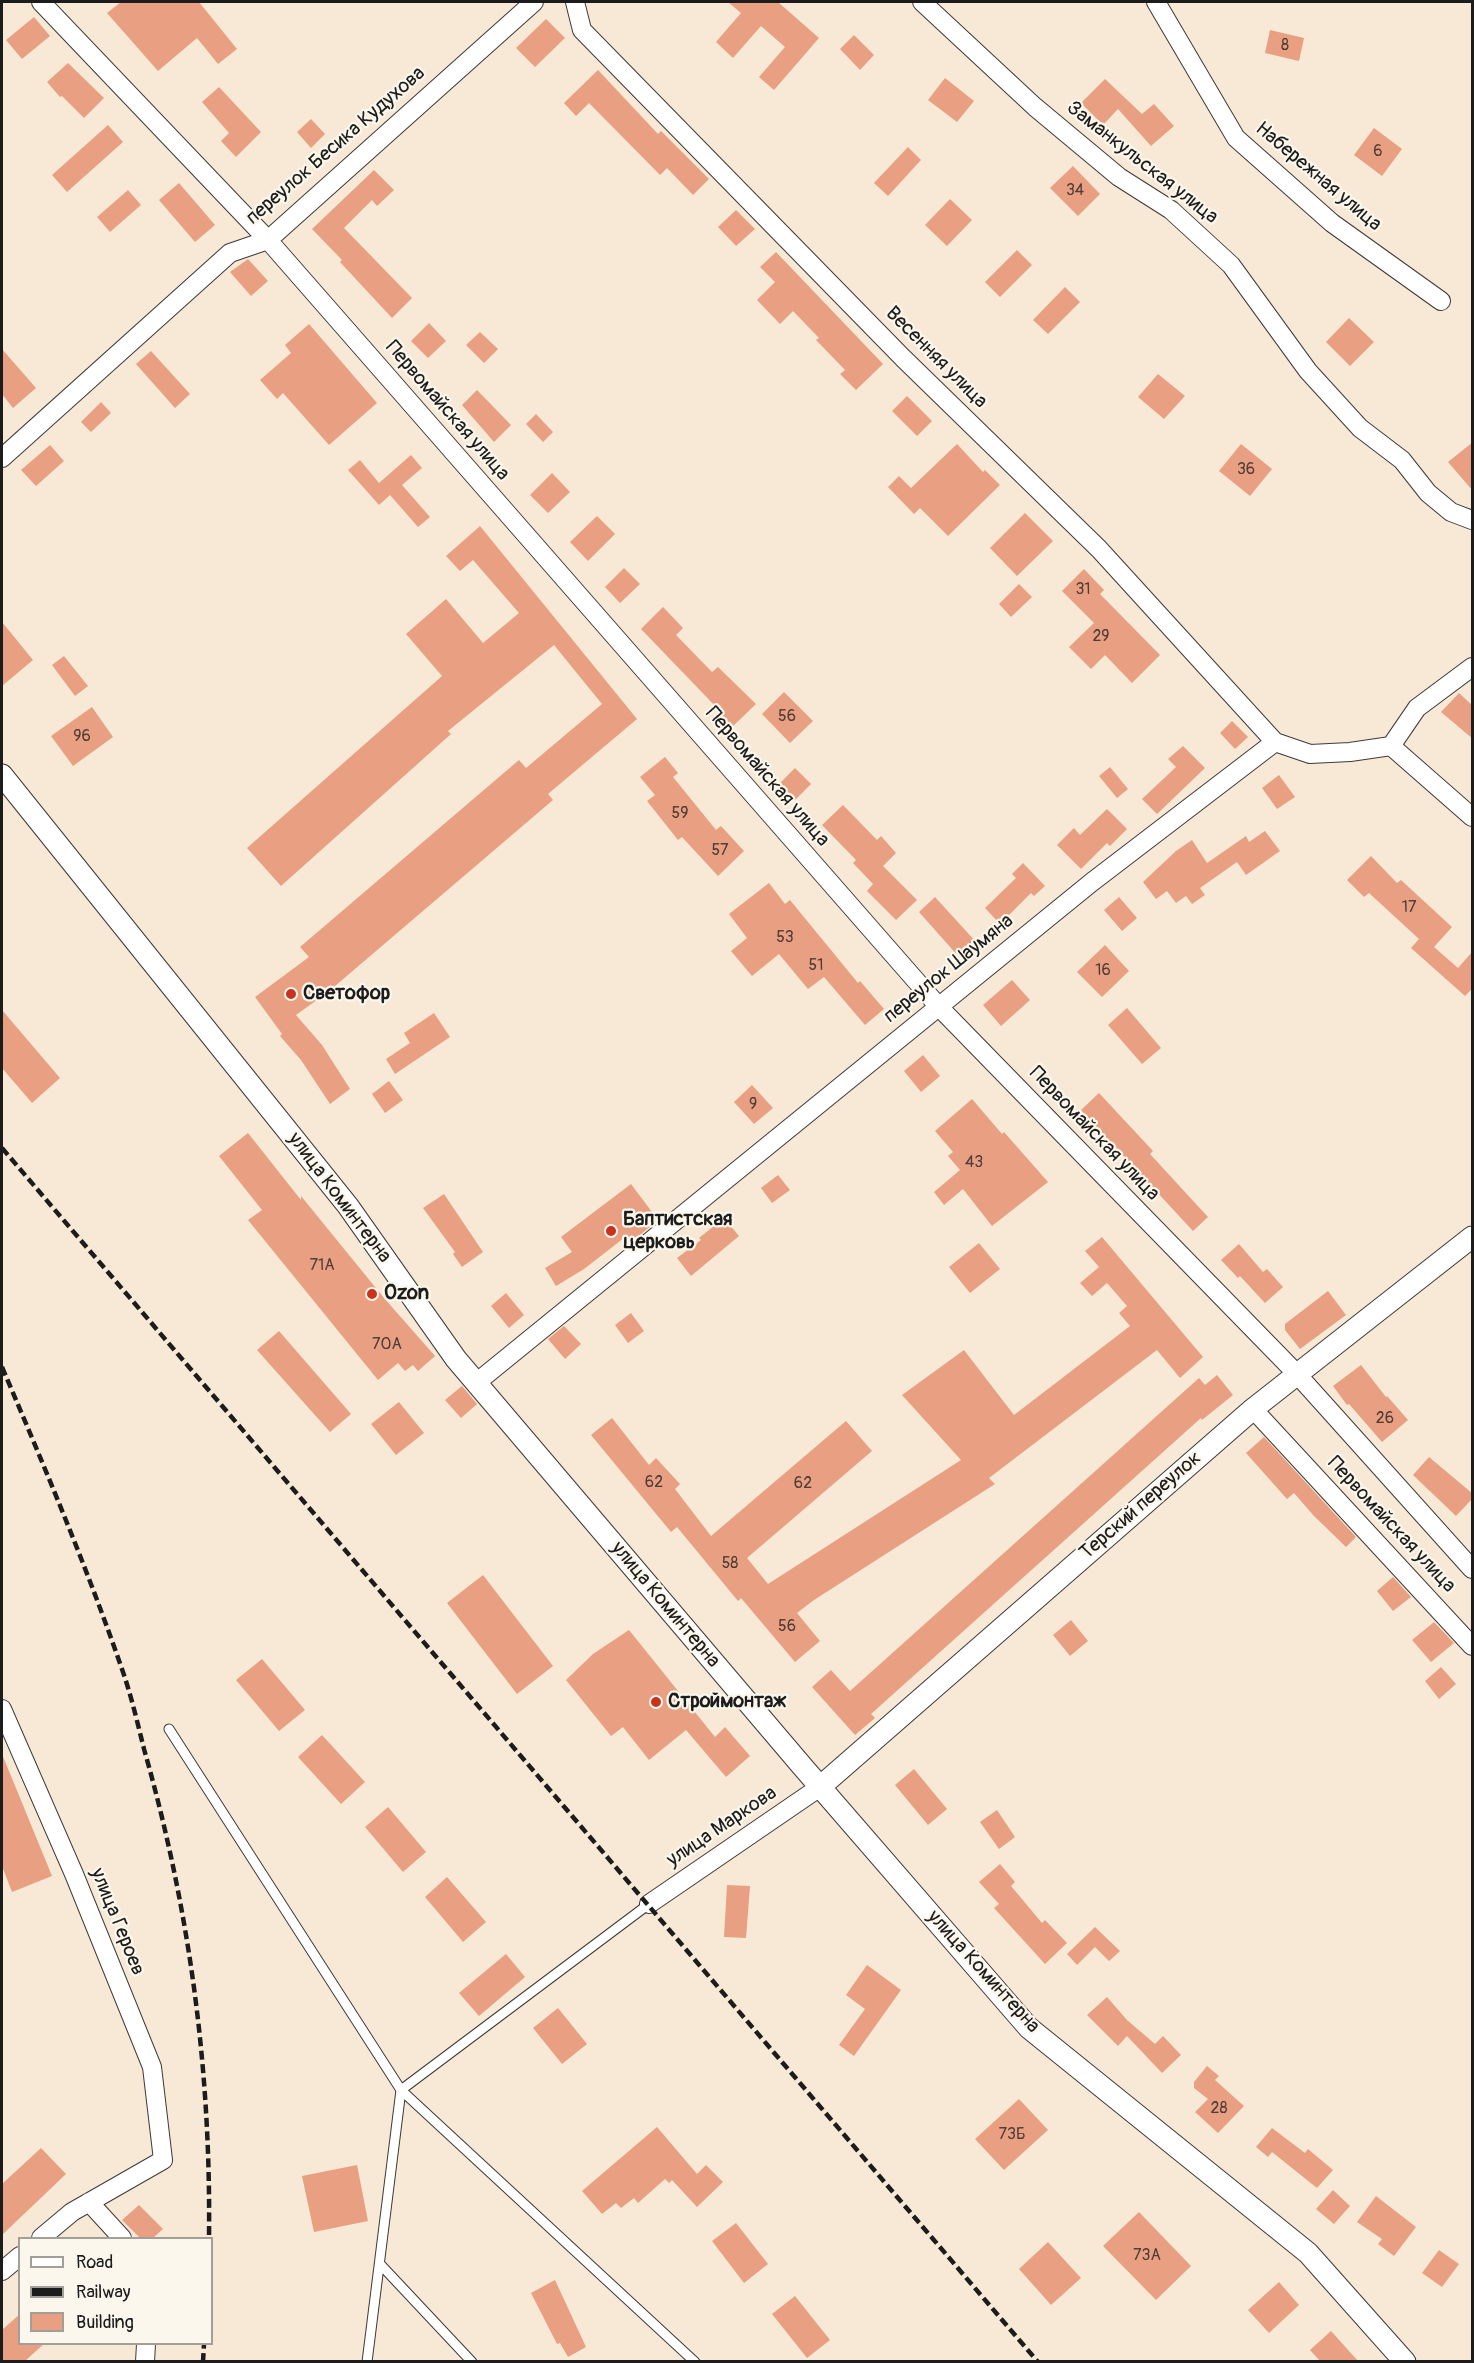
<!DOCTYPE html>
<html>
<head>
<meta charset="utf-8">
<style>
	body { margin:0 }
	#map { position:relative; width:1474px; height:2363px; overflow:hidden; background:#f7e9d5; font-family:Pangolin,sans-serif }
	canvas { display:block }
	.frame { position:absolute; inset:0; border:3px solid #1c1c1c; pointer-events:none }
	.legend { position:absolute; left:18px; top:2237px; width:195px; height:108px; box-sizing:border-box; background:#fbf7ec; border:2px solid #a29f99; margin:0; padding:8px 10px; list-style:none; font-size:18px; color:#1c1c1c }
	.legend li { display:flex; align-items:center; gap:12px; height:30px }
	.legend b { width:30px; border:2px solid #a29f99 }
</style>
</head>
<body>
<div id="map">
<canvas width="1474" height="2363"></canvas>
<div class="frame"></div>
<ul class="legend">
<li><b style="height:8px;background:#fff"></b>Road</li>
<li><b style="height:8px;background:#1c1c1c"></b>Railway</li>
<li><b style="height:16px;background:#e99f82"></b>Building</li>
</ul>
</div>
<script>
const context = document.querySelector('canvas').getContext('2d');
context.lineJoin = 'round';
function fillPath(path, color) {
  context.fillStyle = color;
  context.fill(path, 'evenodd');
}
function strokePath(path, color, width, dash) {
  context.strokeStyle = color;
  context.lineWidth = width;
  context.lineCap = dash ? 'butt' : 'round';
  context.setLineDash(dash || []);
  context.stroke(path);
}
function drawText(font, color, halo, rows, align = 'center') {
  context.font = font + ' Pangolin,sans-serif';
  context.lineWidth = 4.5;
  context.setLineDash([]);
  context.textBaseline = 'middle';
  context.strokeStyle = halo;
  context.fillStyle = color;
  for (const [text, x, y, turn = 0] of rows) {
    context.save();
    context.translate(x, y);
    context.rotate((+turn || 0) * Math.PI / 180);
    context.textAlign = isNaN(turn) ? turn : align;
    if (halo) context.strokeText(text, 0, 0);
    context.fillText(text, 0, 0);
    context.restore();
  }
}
const building = new Path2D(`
	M 121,2 L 199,2 L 237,49 L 218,64 L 197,38 L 158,71 L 107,13 Z
	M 728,2 L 778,2 L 819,38 L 774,90 L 759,77 L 785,47 L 761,26 L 733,58 L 716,42 L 741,13 Z
	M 34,17 L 50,36 L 22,59 L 6,40 Z
	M 546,19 L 565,38 L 535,67 L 516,48 Z
	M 1270,30 L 1304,38 L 1299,61 L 1265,53 Z
	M 854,35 L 874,55 L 860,70 L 840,49 Z
	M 68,63 L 104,98 L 84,118 L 62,96 L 60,97 L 47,82 Z
	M 598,70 L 658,134 L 661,131 L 709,179 L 693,195 L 667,168 L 660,175 L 589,103 L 576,116 L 564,103 Z
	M 945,78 L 974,101 L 957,122 L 928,100 Z
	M 1105,79 L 1142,114 L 1154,104 L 1174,126 L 1151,146 L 1118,109 L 1103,125 L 1081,103 Z
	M 219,87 L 261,132 L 236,157 L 221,141 L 229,133 L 202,102 Z
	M 311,119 L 325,134 L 311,148 L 297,132 Z
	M 108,125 L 123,142 L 67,192 L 52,175 Z
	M 1374,128 L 1402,149 L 1382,176 L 1354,155 Z
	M 908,147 L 921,160 L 888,196 L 874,183 Z
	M 1073,166 L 1100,194 L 1078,216 L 1050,188 Z
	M 374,170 L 394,190 L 377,206 L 372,200 L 344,228 L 412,298 L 392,318 L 340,262 L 342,260 L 312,229 Z
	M 179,183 L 215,225 L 195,242 L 159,200 Z
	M 128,190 L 141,205 L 110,232 L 97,217 Z
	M 950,199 L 972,220 L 947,246 L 925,225 Z
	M 736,210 L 755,229 L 736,246 L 718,227 Z
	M 1017,250 L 1032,265 L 1000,297 L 985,282 Z
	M 776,252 L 883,364 L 856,390 L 840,374 L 845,370 L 816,340 L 819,338 L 793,311 L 780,324 L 757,300 L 775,282 L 760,267 Z
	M 248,259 L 268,281 L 251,296 L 230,272 Z
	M 1065,287 L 1080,302 L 1048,334 L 1033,320 Z
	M 1349,318 L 1374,342 L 1350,366 L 1326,342 Z
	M 429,323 L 446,341 L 428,358 L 411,341 Z
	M 309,324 L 377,403 L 329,445 L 283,393 L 277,399 L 260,380 L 291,353 L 285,345 Z
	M 480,332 L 498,349 L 484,363 L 466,345 Z
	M 2,349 L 36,388 L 13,408 L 2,394 Z
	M 151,351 L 190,394 L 175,408 L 136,364 Z
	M 1158,374 L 1185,396 L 1164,419 L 1138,397 Z
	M 477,390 L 511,425 L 494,442 L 462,405 Z
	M 907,396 L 932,421 L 917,436 L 892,411 Z
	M 101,402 L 111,413 L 91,432 L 81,422 Z
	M 536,414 L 553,432 L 543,442 L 526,424 Z
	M 1473,442 L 1473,491 L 1448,462 Z
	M 957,444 L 983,472 L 985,470 L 1000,485 L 948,536 L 920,508 L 914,514 L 888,487 L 899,476 L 911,488 Z
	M 1241,444 L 1272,469 L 1250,496 L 1219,471 Z
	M 50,445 L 64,461 L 36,486 L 21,470 Z
	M 411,455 L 422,468 L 402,485 L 430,517 L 418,527 L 390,495 L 379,505 L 348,470 L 360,460 L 379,483 Z
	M 552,473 L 570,492 L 548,513 L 530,495 Z
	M 1025,513 L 1053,541 L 1017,576 L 990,548 Z
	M 597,516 L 615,534 L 588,561 L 570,542 Z
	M 480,526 L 637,719 L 548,794 L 553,800 L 328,992 L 296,1015 L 322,1045 L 350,1089 L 330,1104 L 301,1060 L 280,1036 L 282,1034 L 255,997 L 309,957 L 300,947 L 519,760 L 526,768 L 602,704 L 554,645 L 448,731 L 451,734 L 281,886 L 247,848 L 442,676 L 406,634 L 446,599 L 483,643 L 519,613 L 473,560 L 460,571 L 446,556 Z
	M 624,568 L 640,584 L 620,603 L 605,587 Z
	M 1084,569 L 1104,590 L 1100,594 L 1160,655 L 1132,683 L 1105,655 L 1091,669 L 1069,647 L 1094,623 L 1062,591 Z
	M 1019,584 L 1032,597 L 1011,617 L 999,604 Z
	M 663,607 L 683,628 L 676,635 L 712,672 L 718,667 L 756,704 L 731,728 L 717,714 L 720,711 L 641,629 Z
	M 2,622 L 33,660 L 2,686 Z
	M 64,656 L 88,686 L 75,696 L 52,665 Z
	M 784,692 L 813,721 L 790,743 L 762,714 Z
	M 1459,693 L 1473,706 L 1473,739 L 1441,712 Z
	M 92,707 L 113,737 L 73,766 L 51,736 Z
	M 1232,721 L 1248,737 L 1235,749 L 1220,733 Z
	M 1183,746 L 1205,768 L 1157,814 L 1142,799 L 1176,767 L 1168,759 Z
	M 665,757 L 678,773 L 673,777 L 716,830 L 721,826 L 744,851 L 718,876 L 682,837 L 678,840 L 647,801 L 655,795 L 640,777 Z
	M 1110,767 L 1128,789 L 1117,798 L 1099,776 Z
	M 795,768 L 811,784 L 795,800 L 779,784 Z
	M 1279,775 L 1295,797 L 1277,809 L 1262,788 Z
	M 843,805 L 877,840 L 881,836 L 896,853 L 883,866 L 917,900 L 896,920 L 867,891 L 873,884 L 853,863 L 856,860 L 822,825 Z
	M 1107,809 L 1127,829 L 1110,846 L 1107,843 L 1081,869 L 1057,845 L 1074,828 L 1080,835 Z
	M 1265,831 L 1280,851 L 1246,875 L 1237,862 L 1200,888 L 1205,895 L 1192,904 L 1186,896 L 1176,903 L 1167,891 L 1156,899 L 1143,882 L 1176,851 L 1192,840 L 1207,863 L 1246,836 L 1249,842 Z
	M 1371,856 L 1397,883 L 1401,880 L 1452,927 L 1434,947 L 1458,968 L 1473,951 L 1473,988 L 1465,996 L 1411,948 L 1419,939 L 1369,893 L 1364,897 L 1347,880 Z
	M 1023,863 L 1045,886 L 1034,896 L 1031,893 L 1000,924 L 985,908 L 1016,878 L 1012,874 Z
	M 769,883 L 785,904 L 790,900 L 858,983 L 860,981 L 884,1009 L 865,1025 L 824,977 L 808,989 L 779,954 L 752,976 L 731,951 L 747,938 L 729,914 Z
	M 935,897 L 976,942 L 959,957 L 919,912 Z
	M 1119,897 L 1137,918 L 1122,931 L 1104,910 Z
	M 1105,945 L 1129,971 L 1102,997 L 1077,972 Z
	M 1012,980 L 1030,1000 L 1001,1026 L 983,1005 Z
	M 1127,1008 L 1161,1048 L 1142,1064 L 1108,1025 Z
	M 2,1010 L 60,1078 L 32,1103 L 2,1068 Z
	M 434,1013 L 450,1037 L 395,1074 L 386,1059 L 410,1043 L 404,1033 Z
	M 923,1055 L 940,1076 L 921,1092 L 904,1071 Z
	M 389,1081 L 403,1100 L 385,1113 L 372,1094 Z
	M 752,1085 L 773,1108 L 754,1124 L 734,1102 Z
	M 1099,1093 L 1153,1151 L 1150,1154 L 1208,1217 L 1193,1231 L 1081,1110 Z
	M 972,1099 L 1002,1134 L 1004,1132 L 1048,1182 L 992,1226 L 963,1189 L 944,1205 L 934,1192 L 960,1170 L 948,1156 L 953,1152 L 935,1131 Z
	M 248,1133 L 301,1200 L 301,1196 L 384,1298 L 435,1356 L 418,1371 L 413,1365 L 405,1371 L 398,1363 L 378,1380 L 248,1220 L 262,1210 L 219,1156 Z
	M 778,1175 L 790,1190 L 772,1203 L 761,1188 Z
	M 631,1184 L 658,1220 L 629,1244 L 624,1238 L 584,1269 L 556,1286 L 545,1268 L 572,1252 L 561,1237 Z
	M 444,1194 L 483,1252 L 462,1267 L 453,1254 L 455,1252 L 423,1208 Z
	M 724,1218 L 739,1236 L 691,1276 L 677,1258 L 701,1240 L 699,1238 Z
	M 1102,1237 L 1203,1357 L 1180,1378 L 1157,1350 L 989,1478 L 995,1484 L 814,1600 L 797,1613 L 820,1641 L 795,1662 L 741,1598 L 738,1601 L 677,1527 L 671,1532 L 591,1435 L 612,1418 L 649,1465 L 656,1458 L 680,1484 L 675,1489 L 711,1536 L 846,1421 L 872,1451 L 747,1558 L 768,1584 L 961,1460 L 902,1395 L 964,1350 L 1014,1415 L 1130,1326 L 1119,1313 L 1127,1306 L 1107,1283 L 1092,1296 L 1080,1283 L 1099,1267 L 1085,1251 Z
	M 979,1243 L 1000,1269 L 970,1293 L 949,1267 Z
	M 1239,1244 L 1263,1272 L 1267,1269 L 1283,1287 L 1265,1303 L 1240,1276 L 1238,1278 L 1221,1260 Z
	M 1328,1291 L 1346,1315 L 1300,1349 L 1285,1330 L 1285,1324 Z
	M 506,1293 L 524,1315 L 509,1328 L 491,1306 Z
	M 631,1313 L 644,1331 L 628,1343 L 615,1325 Z
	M 564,1326 L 581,1344 L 565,1359 L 548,1339 Z
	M 279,1331 L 351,1414 L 330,1432 L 257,1350 Z
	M 1361,1365 L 1386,1397 L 1387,1396 L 1408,1420 L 1382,1442 L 1349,1404 L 1347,1405 L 1333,1386 Z
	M 1217,1375 L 1233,1395 L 1202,1420 L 1201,1418 L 871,1714 L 875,1718 L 855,1735 L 812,1687 L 831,1670 L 850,1691 L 1199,1378 L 1205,1385 Z
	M 462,1386 L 477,1404 L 461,1418 L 445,1400 Z
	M 399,1402 L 424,1433 L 396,1455 L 371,1424 Z
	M 1264,1437 L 1356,1537 L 1346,1547 L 1314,1516 L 1294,1493 L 1287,1499 L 1246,1453 Z
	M 1429,1457 L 1473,1494 L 1473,1498 L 1456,1516 L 1413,1475 Z
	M 483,1575 L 553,1666 L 517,1694 L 447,1603 Z
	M 1393,1577 L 1411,1597 L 1393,1611 L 1377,1591 Z
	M 1071,1620 L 1088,1641 L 1070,1656 L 1053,1635 Z
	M 1434,1622 L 1454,1643 L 1431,1662 L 1412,1640 Z
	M 629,1630 L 715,1737 L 725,1727 L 750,1756 L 726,1777 L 686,1730 L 649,1760 L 623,1727 L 611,1736 L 566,1680 L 593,1654 Z
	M 262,1659 L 305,1710 L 279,1731 L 236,1680 Z
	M 1441,1667 L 1456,1684 L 1439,1699 L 1425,1681 Z
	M 322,1735 L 365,1782 L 341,1804 L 298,1757 Z
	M 2,1754 L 52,1876 L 12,1892 L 2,1866 Z
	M 914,1769 L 947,1809 L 928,1825 L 895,1785 Z
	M 388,1807 L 426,1852 L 403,1872 L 365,1827 Z
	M 997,1810 L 1015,1837 L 999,1849 L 980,1822 Z
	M 1000,1864 L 1015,1882 L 1011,1886 L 1042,1923 L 1045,1920 L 1067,1943 L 1045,1964 L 994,1908 L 999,1904 L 979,1882 Z
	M 447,1877 L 486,1922 L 463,1942 L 425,1897 Z
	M 727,1885 L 750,1886 L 746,1938 L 724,1937 Z
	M 1095,1927 L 1120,1951 L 1109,1961 L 1095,1947 L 1077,1965 L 1067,1954 Z
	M 506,1954 L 525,1977 L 479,2016 L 459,1993 Z
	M 867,1965 L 901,1990 L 854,2056 L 839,2045 L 865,2009 L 846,1995 Z
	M 1107,1997 L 1127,2020 L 1155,2044 L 1163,2036 L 1181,2055 L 1162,2073 L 1127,2036 L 1118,2046 L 1087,2015 Z
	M 558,2008 L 587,2044 L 562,2064 L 533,2028 Z
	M 1207,2066 L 1219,2076 L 1215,2080 L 1244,2106 L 1218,2133 L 1195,2112 L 1208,2099 L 1194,2088 L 1194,2082 Z
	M 1019,2099 L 1048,2130 L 1004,2170 L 975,2139 Z
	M 657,2127 L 697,2174 L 706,2165 L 723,2182 L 697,2207 L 672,2180 L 669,2183 L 665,2179 L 638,2203 L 634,2198 L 621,2208 L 616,2203 L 602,2214 L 582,2191 Z
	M 1272,2128 L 1305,2153 L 1308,2149 L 1333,2170 L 1317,2188 L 1272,2152 L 1268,2157 L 1256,2147 Z
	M 41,2148 L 66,2174 L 2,2235 L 2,2184 Z
	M 357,2165 L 368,2221 L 314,2232 L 302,2176 Z
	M 1333,2190 L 1350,2206 L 1334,2224 L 1316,2209 Z
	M 1376,2196 L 1416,2227 L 1394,2256 L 1378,2244 L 1382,2239 L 1357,2222 Z
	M 139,2205 L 163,2229 L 153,2238 L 140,2238 L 122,2220 Z
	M 1139,2212 L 1191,2266 L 1156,2300 L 1103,2246 Z
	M 736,2223 L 768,2264 L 744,2283 L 712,2241 Z
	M 1048,2242 L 1081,2278 L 1051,2305 L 1019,2269 Z
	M 1439,2250 L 1459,2264 L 1442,2287 L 1422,2273 Z
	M 555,2280 L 586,2347 L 568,2357 L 560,2343 L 557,2344 L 531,2293 Z
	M 1279,2282 L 1299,2305 L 1269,2333 L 1248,2310 Z
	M 795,2296 L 830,2340 L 807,2358 L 772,2314 Z
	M 20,2314 L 20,2343 L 45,2343 L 25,2361 L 2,2361 L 2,2330 Z
	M 1331,2331 L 1358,2361 L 1320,2361 L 1310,2350 Z`);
const service = new Path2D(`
	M 169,1729 L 401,2090 L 367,2362
	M 649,1904 L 401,2090 L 695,2362
	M 380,2264 L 472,2362`);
const minor = new Path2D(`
	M 41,2 L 268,240 L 939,1007 L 1296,1373 L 1472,1569
	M 575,2 L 582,30 L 903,358 L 1099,549 L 1275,742
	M 922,2 L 1035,107 L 1119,177 L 1171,210 L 1231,265 L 1308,371 L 1360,428 L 1402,460 L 1428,493 L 1451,512 L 1472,520
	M 1156,2 L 1236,138 L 1332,223 L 1441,301
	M 2,458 L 230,253 L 268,240 L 534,2
	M 1391,746 L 1472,817
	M 476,1383 L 1092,882 L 1275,742 L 1310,754 L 1350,752 L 1391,746 L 1417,708 L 1472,667
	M 1253,1409 L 1472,1646
	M 2,1709 L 74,1874 L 152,2067 L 163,2160 L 72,2212 L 41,2238
	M 649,1904 L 820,1787
	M 89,2202 L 122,2238
	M 2,2271 L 20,2256
	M 145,2362 L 146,2344`);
const tertiary = new Path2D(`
	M 2,775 L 348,1206 L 456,1359 L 802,1766 L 1029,2028 L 1308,2253 L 1405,2362
	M 820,1787 L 1253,1409 L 1472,1237`);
const rail = new Path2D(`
	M 2,1148 L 1038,2362
	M 2,1367 C 45,1468 88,1570 124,1675 C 132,1699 138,1725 144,1749 C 190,1911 211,2071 209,2238
	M 203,2362 L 204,2344`);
const markers = [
	[291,994,6,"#c8321e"],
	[611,1231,6,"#c8321e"],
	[372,1294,6,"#c8321e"],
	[656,1702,6,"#c8321e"]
];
const numberNames = [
	["8",1285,46],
	["6",1378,152],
	["34",1075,191],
	["36",1246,470],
	["31",1083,590],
	["29",1101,637],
	["56",787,717],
	["96",82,737],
	["59",680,814],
	["57",720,851],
	["17",1409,908],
	["53",785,938],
	["51",816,966],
	["16",1103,971],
	["9",753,1105],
	["43",974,1163],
	["71А",322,1266],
	["70А",387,1345],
	["26",1385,1419],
	["62",654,1483],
	["62",803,1484],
	["58",730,1564],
	["56",787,1627],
	["28",1219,2109],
	["73Б",1012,2135],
	["73А",1147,2256]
];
const streetNames = [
	["переулок Бесика Кудухова",336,146,-41],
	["Заманкульская улица",1142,163,38],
	["Набережная улица",1318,177,40],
	["Весенняя улица",936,358,45],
	["Первомайская улица",447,411,49],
	["Первомайская улица",767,777,49],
	["переулок Шаумяна",949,969,-39],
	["Первомайская улица",1094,1134,46],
	["улица Коминтерна",339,1198,53],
	["Терский переулок",1141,1506,-41],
	["Первомайская улица",1391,1525,47],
	["улица Коминтерна",665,1605,50],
	["улица Маркова",722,1827,-34],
	["улица Героев",117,1922,68],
	["улица Коминтерна",983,1972,48]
];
const poiNames = [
	["Светофор",303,994],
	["Баптистская",623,1220],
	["церковь",623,1243],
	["Ozon",384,1294],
	["Строймонтаж",668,1702]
];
fillPath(building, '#e99f82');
strokePath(service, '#3d3b38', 11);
strokePath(minor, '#3d3b38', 20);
strokePath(tertiary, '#3d3b38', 23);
strokePath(service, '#fff', 9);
strokePath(minor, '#fff', 18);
strokePath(tertiary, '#fff', 21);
strokePath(rail, '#1c1c1c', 4.5, [9, 4.5]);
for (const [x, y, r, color] of markers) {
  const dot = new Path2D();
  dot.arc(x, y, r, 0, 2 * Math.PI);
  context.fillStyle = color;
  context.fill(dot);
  strokePath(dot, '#fbf7ec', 2);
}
drawText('16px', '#4f3d36', null, numberNames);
drawText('20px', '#1c1c1c', '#fbf7ec', streetNames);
drawText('bold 20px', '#1c1c1c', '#fbf7ec', poiNames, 'left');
</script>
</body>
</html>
